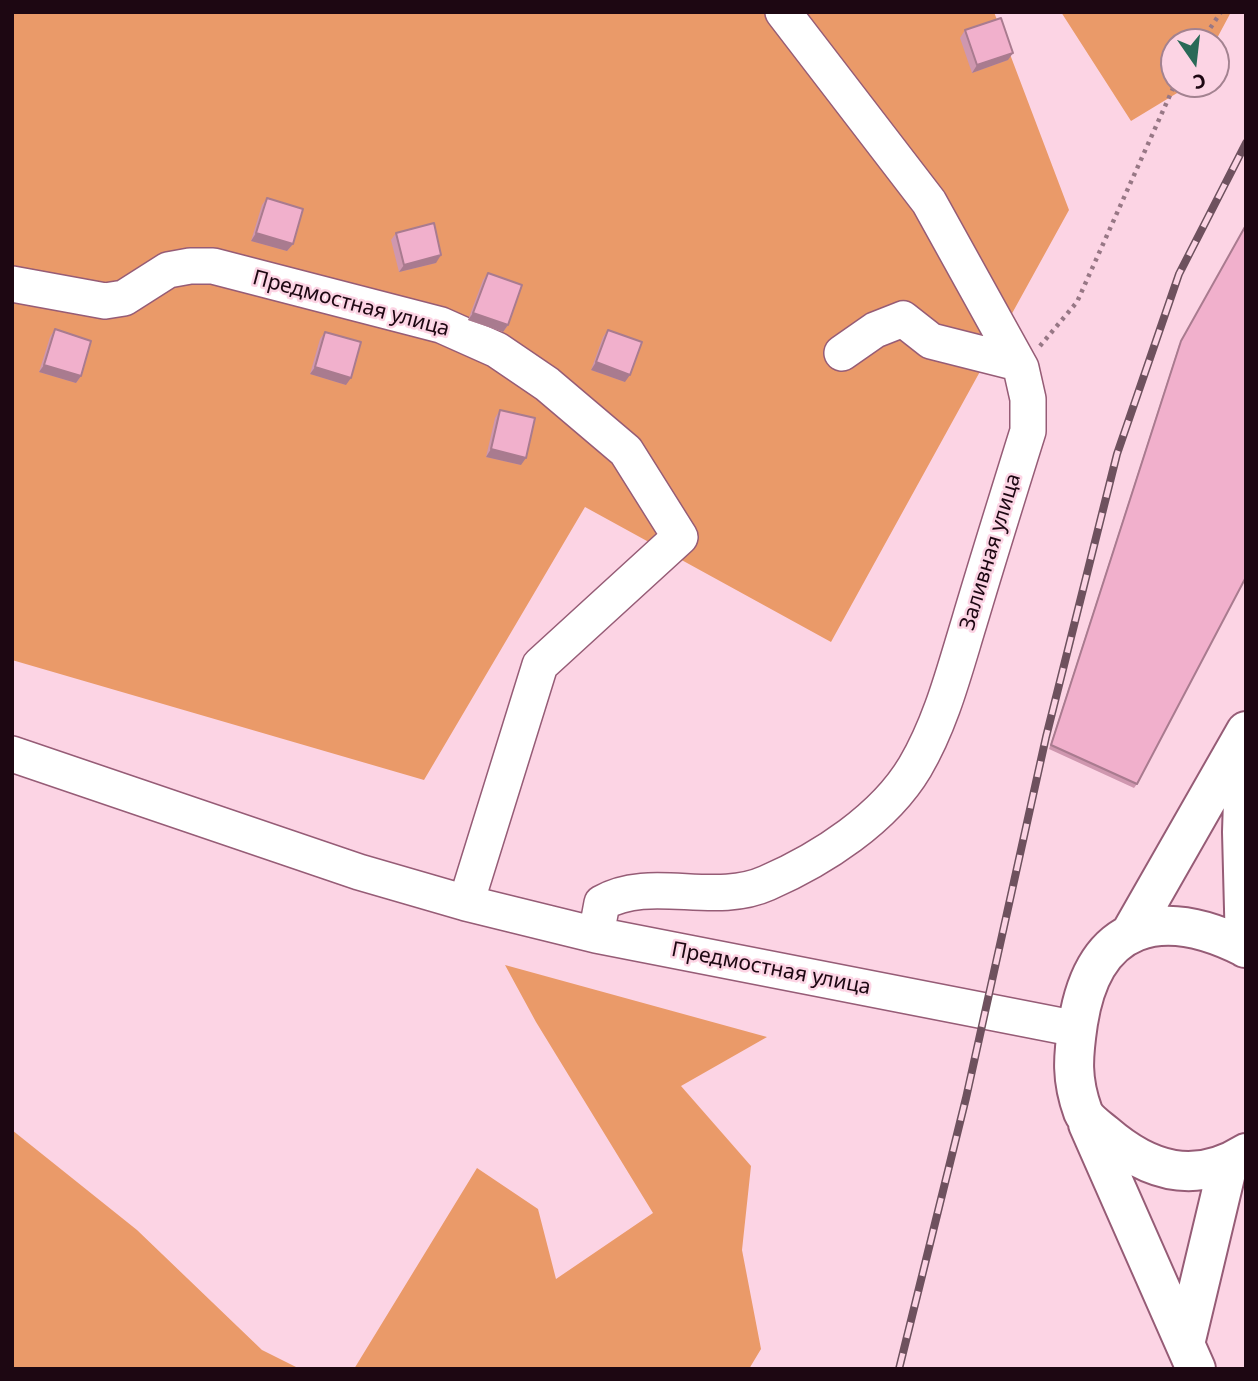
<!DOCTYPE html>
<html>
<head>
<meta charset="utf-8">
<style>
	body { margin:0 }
	#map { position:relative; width:1258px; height:1381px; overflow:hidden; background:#fcd4e4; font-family:"Noto Sans",sans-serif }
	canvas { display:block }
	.frame { position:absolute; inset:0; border:14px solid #1d0712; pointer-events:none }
	.north { position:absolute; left:1160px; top:28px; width:70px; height:70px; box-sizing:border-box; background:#fcd4e4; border:2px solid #a38290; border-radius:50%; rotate:166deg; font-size:19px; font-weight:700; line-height:28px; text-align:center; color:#1d0712 }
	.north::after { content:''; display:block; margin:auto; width:24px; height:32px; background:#296957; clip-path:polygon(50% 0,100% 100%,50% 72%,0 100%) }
</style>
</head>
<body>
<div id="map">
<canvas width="1258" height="1381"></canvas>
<div class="frame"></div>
<div class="north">С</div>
</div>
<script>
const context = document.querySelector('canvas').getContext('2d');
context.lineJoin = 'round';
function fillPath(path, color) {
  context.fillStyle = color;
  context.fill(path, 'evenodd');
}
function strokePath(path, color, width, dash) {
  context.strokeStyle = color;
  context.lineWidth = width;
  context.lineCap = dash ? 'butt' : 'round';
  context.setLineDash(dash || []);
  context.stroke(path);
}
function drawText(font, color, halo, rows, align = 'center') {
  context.font = font + ' "Noto Sans",sans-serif';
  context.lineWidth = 5;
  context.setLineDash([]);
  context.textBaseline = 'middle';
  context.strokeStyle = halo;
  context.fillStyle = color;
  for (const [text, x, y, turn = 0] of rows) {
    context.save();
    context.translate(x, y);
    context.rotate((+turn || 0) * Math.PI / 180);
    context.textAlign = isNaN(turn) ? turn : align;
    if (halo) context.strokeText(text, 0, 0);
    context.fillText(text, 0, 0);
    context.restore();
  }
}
const green = new Path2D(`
	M 12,12 L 994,12 L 1069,210 L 831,642 L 585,507 L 424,780 L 12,660 Z
	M 1061,12 L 1231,12 L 1215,42 L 1174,42 L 1174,84 L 1192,84 L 1131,121 Z
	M 505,965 L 767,1037 L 681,1086 L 751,1166 L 742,1250 L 761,1349 L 749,1369 L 354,1369 L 477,1168 L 538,1209 L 556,1279 L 653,1213 L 536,1022 Z
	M 12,1130 L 137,1230 L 262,1350 L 300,1369 L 12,1369 Z`);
const path = new Path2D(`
	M 1201,42 L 1221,12
	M 1040,346 L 1077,302 L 1175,84`);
const minor = new Path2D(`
	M 12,284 L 105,301 L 124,298 L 168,270 L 190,266 L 213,266 L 441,325 L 497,350 L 547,384 L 626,451 L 680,537 L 540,665 L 466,903
	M 842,353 L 875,330 L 903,319 L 931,341 L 1018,363
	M 12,754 L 359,872 L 466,903 L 596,935 L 1077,1029
	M 596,935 L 602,903 C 650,875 714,907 767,883 C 822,859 884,819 915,767 C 941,723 954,672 969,623 C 988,559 1008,495 1028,431 L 1028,399 L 1021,368 L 929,202 L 783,12`);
const major = new Path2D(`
	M 1130,934 L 1246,731
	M 1245,948 L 1242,832 L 1245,736
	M 1246,948 C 1161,905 1094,922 1078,1023 C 1073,1057 1071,1079 1083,1112 C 1087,1121 1098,1128 1105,1134 C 1149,1172 1195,1185 1246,1153
	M 1088,1124 L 1196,1369
	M 1185,1344 L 1228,1164`);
const rail = new Path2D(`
	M 899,1369 L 966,1098 L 1046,737 L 1117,454 L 1179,274 L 1246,143`);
const wall = new Path2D(`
	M 965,30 L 1008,60 L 972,73 L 960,38 Z
	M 267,198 L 293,244 L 287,251 L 251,241 L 262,205 Z
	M 1246,224 L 1137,784 L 1134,788 L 1049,749 L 1179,345 Z
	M 396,233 L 436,263 L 399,272 L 391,240 Z
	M 488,273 L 508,325 L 503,332 L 468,320 L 483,280 Z
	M 55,329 L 81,376 L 76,383 L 39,372 L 50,337 Z
	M 608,330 L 625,382 L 591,370 L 603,337 Z
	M 325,332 L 346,385 L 310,374 L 320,339 Z
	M 500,410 L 521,465 L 486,457 L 495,418 Z`);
const shadedWall = new Path2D(`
	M 1013,53 L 1008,60 L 972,73 L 977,65 Z
	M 256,233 L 293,244 L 287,251 L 251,241 Z
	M 441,255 L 436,263 L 399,272 L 404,265 Z
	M 473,313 L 508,325 L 503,332 L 468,320 Z
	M 596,362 L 630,375 L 625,382 L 591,370 Z
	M 44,365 L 81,376 L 76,383 L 39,372 Z
	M 315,367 L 351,378 L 346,385 L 310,374 Z
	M 491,449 L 526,458 L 521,465 L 486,457 Z`);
const building = new Path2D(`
	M 1001,18 L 1013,53 L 977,65 L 965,30 Z
	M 267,198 L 303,209 L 293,244 L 256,233 Z
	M 434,223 L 441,255 L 404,265 L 396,233 Z
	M 1246,225 L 1246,577 L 1137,784 L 1051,745 L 1181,341 Z
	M 488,273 L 522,285 L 508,325 L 473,313 Z
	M 55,329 L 91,341 L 81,376 L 44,365 Z
	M 608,330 L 642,342 L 630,375 L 596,362 Z
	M 325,332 L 361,342 L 351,378 L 315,367 Z
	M 500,410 L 535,418 L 526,458 L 491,449 Z`);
const streetNames = [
	["Предмостная улица",351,304,15],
	["Заливная улица",991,552,-73],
	["Предмостная улица",771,969,11]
];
fillPath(green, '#ea9a69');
strokePath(minor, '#965c76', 38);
strokePath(major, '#965c76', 42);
strokePath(path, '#977785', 4.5, [3.5, 5]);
strokePath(minor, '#fff', 35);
strokePath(major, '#fff', 38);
strokePath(rail, '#6e515e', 8);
strokePath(rail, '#fcd4e4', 5, [16]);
fillPath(wall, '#cf97af');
fillPath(shadedWall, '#a97b8f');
fillPath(building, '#f1b0cc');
strokePath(building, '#a97b8f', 2);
drawText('21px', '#1d0712', '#fcd4e4', streetNames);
</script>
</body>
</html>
